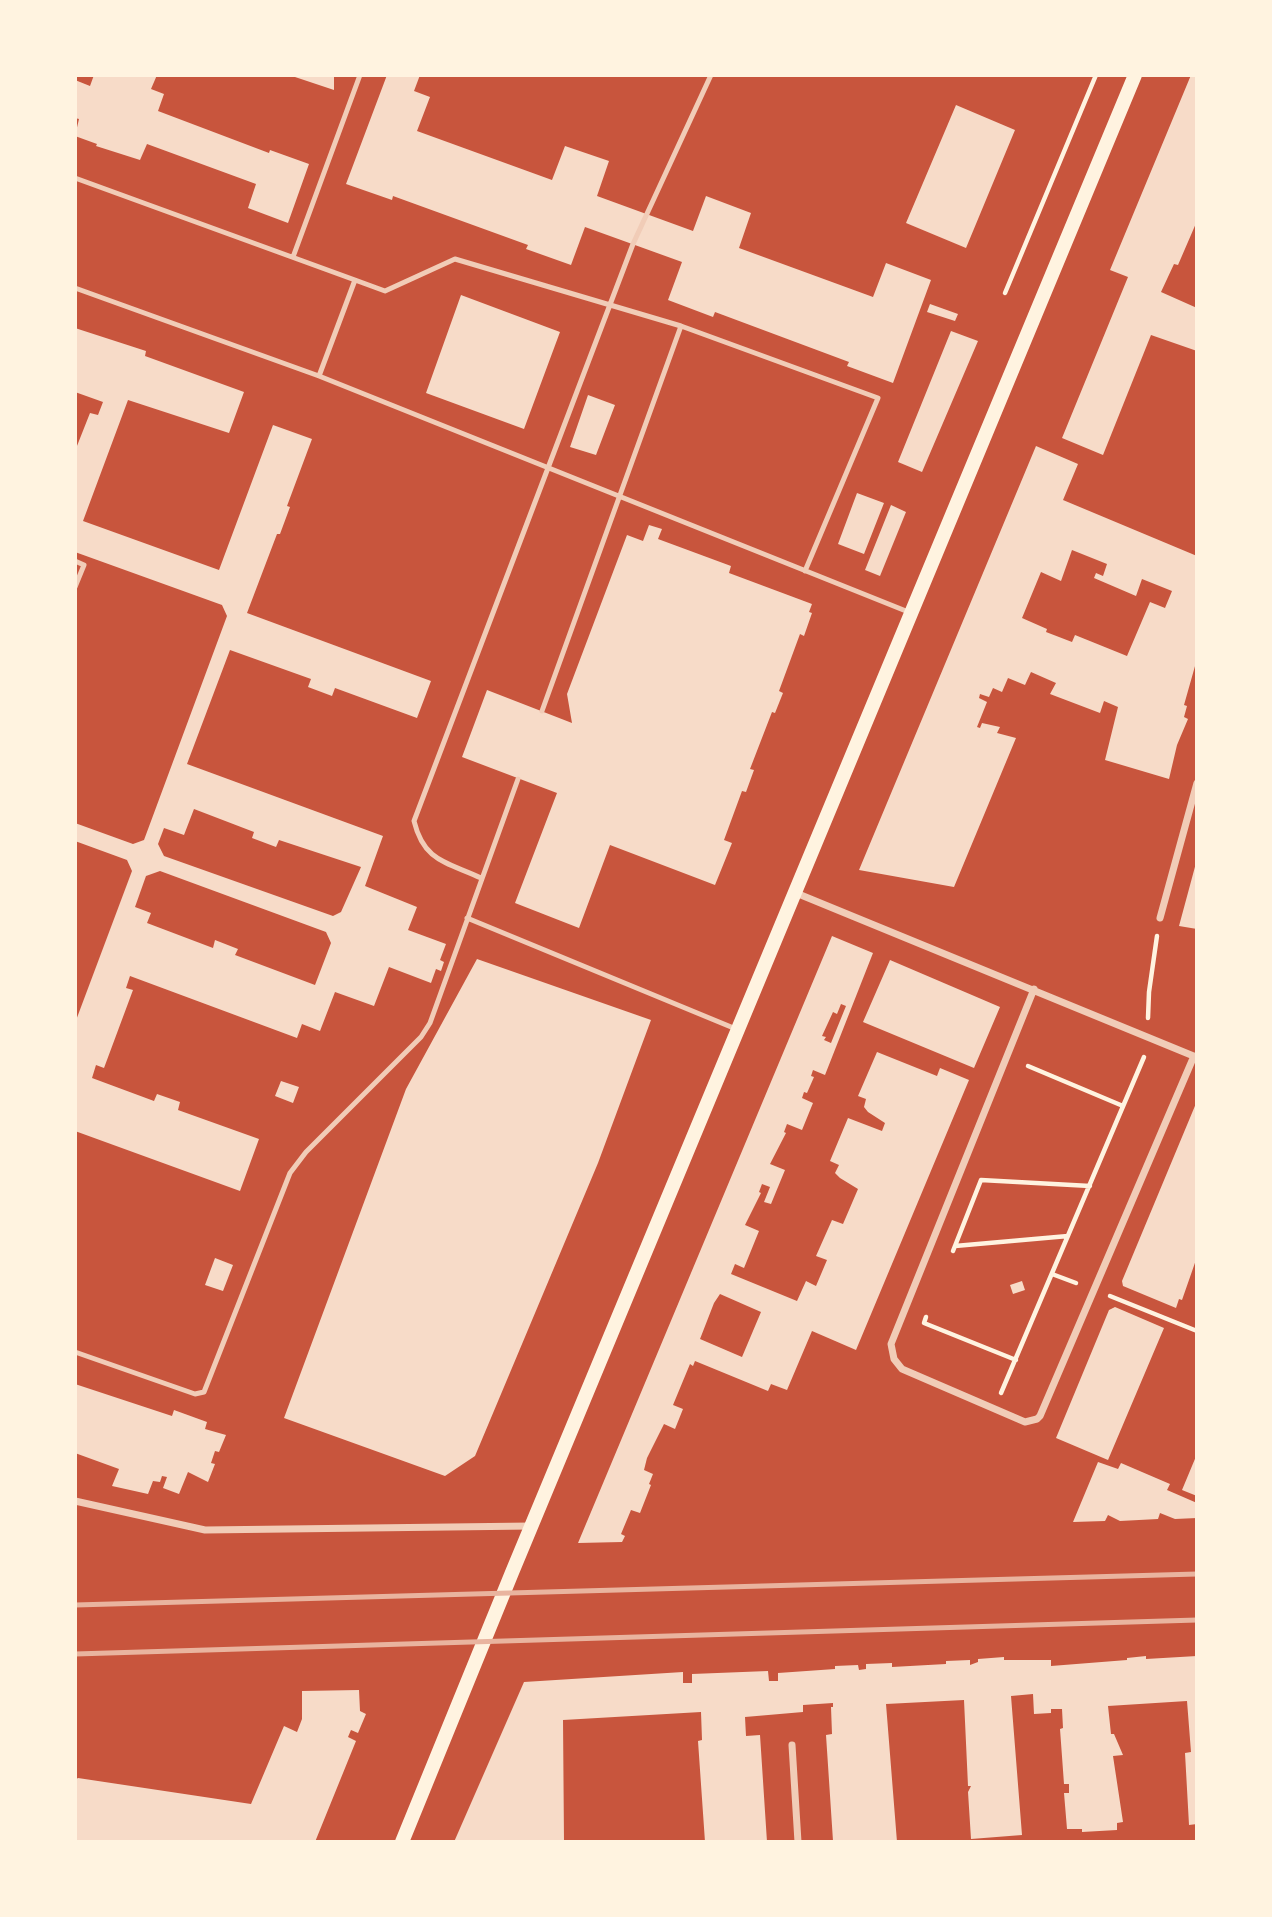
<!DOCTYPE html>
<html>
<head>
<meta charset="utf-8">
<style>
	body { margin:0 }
	#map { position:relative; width:1272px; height:1917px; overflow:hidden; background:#c8553d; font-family:Figtree,sans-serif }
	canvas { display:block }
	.frame { position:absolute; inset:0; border:77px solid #fff3e0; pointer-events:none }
</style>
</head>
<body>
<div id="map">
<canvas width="1272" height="1917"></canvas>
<div class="frame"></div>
</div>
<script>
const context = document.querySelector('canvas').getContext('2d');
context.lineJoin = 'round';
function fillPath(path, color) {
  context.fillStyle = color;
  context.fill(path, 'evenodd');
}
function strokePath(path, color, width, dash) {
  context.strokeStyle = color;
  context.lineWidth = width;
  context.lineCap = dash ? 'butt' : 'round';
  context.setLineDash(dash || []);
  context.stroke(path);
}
const building = new Path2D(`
	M 94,75 L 157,75 L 151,89 L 164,94 L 158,111 L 269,153 L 270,150 L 309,164 L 288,223 L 248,208 L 256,184 L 147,144 L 140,160 L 96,146 L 97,144 L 75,136 L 79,119 L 75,118 L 75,80 L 90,86 Z
	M 334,75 L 334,90 L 292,76 L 292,75 Z
	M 387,75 L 420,75 L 414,91 L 430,97 L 417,131 L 552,180 L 565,146 L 609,161 L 597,196 L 693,231 L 706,196 L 751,213 L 739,248 L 873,297 L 886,263 L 931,280 L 893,383 L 847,366 L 849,362 L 715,312 L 713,317 L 668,300 L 682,262 L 585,227 L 571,265 L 526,249 L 528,245 L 393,196 L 392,200 L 346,184 Z
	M 1191,75 L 1197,75 L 1197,221 L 1178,265 L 1174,264 L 1161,292 L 1197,308 L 1197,351 L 1151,335 L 1103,455 L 1062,438 L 1128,277 L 1110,270 Z
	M 956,105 L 1015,130 L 966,248 L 906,223 Z
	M 461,295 L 560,332 L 524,429 L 426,393 Z
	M 930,304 L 958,314 L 955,321 L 927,312 Z
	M 75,328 L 146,351 L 145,356 L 244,392 L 229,433 L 128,400 L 83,521 L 219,570 L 273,425 L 312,439 L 287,506 L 290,507 L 280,534 L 277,534 L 247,613 L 431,681 L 417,718 L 335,688 L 332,696 L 308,687 L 311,679 L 230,650 L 187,764 L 383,836 L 365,886 L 417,907 L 408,930 L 446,944 L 440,960 L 444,962 L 441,971 L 436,969 L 431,983 L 389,967 L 374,1006 L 335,992 L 320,1031 L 302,1024 L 297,1038 L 130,976 L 126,988 L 133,990 L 104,1068 L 96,1065 L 92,1078 L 154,1101 L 157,1094 L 180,1102 L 178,1110 L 259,1139 L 240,1191 L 75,1131 L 75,1023 L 132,871 L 127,860 L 75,841 L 75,823 L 133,844 L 144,840 L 227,616 L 222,605 L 75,552 L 75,451 L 90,413 L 98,415 L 103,402 L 75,392 ZM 194,809 L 254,832 L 252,838 L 276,847 L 279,840 L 361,867 L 341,912 L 333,916 L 164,856 L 158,844 L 164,828 L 184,835 ZM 160,871 L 326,932 L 331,943 L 315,985 L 235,955 L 238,949 L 215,940 L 213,948 L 147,923 L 151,913 L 135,907 L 146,876 Z
	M 951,331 L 978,341 L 922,472 L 898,462 Z
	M 588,395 L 615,405 L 596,455 L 570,447 Z
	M 1036,446 L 1078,464 L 1063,500 L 1197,556 L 1197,659 L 1184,705 L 1187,706 L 1184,717 L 1188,719 L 1177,745 L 1169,779 L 1105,760 L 1118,707 L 1104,701 L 1100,713 L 1050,694 L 1056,683 L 1031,672 L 1025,685 L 1008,678 L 1002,692 L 993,688 L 989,697 L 980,694 L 979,698 L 987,702 L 977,727 L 980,728 L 982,723 L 1000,727 L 997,733 L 1016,738 L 954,887 L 859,870 ZM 1072,550 L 1107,564 L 1103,576 L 1096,573 L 1094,578 L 1136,596 L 1142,579 L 1172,591 L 1165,608 L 1150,602 L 1127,656 L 1075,635 L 1072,642 L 1046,632 L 1047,629 L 1022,618 L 1041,572 L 1061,581 Z
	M 857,493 L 884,503 L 864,554 L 838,544 Z
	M 891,505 L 906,512 L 880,576 L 865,570 Z
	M 649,525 L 662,529 L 658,539 L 731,566 L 729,573 L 812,604 L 809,612 L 812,613 L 804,636 L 800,634 L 779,691 L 783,693 L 775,713 L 772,712 L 750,769 L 754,770 L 746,792 L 742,791 L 724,840 L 732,843 L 715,885 L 610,845 L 579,928 L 515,903 L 557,793 L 462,757 L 487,690 L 572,723 L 567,694 L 627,535 L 643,541 Z
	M 1196,863 L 1197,863 L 1197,929 L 1179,926 Z
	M 832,936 L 873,953 L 825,1075 L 813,1070 L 811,1076 L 814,1077 L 807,1093 L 804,1092 L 802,1098 L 813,1103 L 802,1130 L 787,1124 L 784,1132 L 786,1133 L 770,1164 L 785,1170 L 771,1204 L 764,1202 L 770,1187 L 762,1184 L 759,1192 L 761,1193 L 745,1225 L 759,1231 L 744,1268 L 735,1264 L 731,1274 L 797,1301 L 806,1281 L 816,1286 L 827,1260 L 816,1256 L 832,1220 L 843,1224 L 858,1189 L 840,1178 L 835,1173 L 839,1165 L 830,1161 L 848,1118 L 882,1131 L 885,1123 L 868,1112 L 864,1107 L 866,1099 L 858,1096 L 877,1052 L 937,1076 L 940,1068 L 969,1080 L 938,1154 L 856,1350 L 812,1331 L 787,1390 L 771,1384 L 768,1391 L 695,1361 L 693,1366 L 690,1364 L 673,1405 L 683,1409 L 675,1429 L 664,1424 L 647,1458 L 644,1470 L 653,1474 L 649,1484 L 651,1485 L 640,1513 L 631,1510 L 621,1534 L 625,1536 L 622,1542 L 578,1543 ZM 841,1004 L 846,1006 L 831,1043 L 824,1040 L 826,1037 L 822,1036 L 833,1012 L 837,1014 ZM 720,1294 L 761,1312 L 742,1357 L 700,1339 L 714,1303 Z
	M 477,959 L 651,1020 L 598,1163 L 475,1456 L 445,1476 L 284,1418 L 406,1089 Z
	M 890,960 L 1000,1007 L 974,1068 L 863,1022 Z
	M 281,1081 L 299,1087 L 293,1103 L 275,1096 Z
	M 1197,1101 L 1197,1257 L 1182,1300 L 1179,1299 L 1176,1308 L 1123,1286 L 1122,1281 Z
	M 215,1258 L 233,1265 L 223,1291 L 205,1285 Z
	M 1022,1281 L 1025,1290 L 1013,1294 L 1010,1285 Z
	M 1115,1307 L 1164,1328 L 1108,1460 L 1056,1438 L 1109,1310 Z
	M 75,1384 L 172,1416 L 174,1410 L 207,1422 L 205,1429 L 226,1435 L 219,1452 L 215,1451 L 211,1463 L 215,1464 L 208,1482 L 188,1472 L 179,1494 L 163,1488 L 167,1477 L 162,1476 L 160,1482 L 153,1481 L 148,1494 L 112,1486 L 119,1469 L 75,1453 Z
	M 1197,1454 L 1197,1496 L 1182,1490 Z
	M 1098,1462 L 1118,1469 L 1121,1463 L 1170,1484 L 1167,1490 L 1197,1503 L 1197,1518 L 1175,1519 L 1160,1513 L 1158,1519 L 1120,1521 L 1108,1515 L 1105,1521 L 1073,1522 Z
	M 1146,1656 L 1146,1659 L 1197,1656 L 1197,1824 L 1189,1825 L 1185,1753 L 1191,1752 L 1187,1701 L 1108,1706 L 1111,1734 L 1114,1734 L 1123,1755 L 1113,1756 L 1123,1822 L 1117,1823 L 1117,1830 L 1082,1832 L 1082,1829 L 1067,1829 L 1064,1793 L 1069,1793 L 1069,1784 L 1064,1784 L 1060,1729 L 1063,1728 L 1062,1709 L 1051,1709 L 1051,1713 L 1034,1714 L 1033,1694 L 1011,1696 L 1022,1835 L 971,1839 L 968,1792 L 971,1786 L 968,1786 L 964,1700 L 886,1704 L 897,1842 L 833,1841 L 826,1735 L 832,1734 L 831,1707 L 833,1707 L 833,1703 L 803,1705 L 803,1712 L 745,1717 L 746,1736 L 760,1735 L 767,1842 L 705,1842 L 698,1741 L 702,1740 L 701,1712 L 563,1720 L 564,1842 L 454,1842 L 524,1682 L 683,1672 L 683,1683 L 692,1683 L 692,1674 L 768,1671 L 769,1681 L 778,1681 L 778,1673 L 835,1669 L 835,1666 L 858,1665 L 859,1670 L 866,1669 L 866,1664 L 892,1663 L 892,1667 L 946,1664 L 946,1661 L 970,1660 L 970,1665 L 978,1662 L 978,1659 L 1004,1657 L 1004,1660 L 1051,1660 L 1051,1666 L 1127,1660 L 1127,1658 Z
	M 359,1690 L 360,1711 L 366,1714 L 358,1733 L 351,1730 L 348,1737 L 356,1741 L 315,1842 L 75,1842 L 75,1780 L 78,1778 L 251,1804 L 284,1726 L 297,1732 L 302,1719 L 302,1691 Z`);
const path = new Path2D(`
	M 1005,293 L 1096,75
	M 1148,1018 L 1149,992 L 1157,936
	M 1028,1066 L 1123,1106
	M 955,1246 L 1068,1236
	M 953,1251 L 981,1180 L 1090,1186
	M 1052,1274 L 1076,1283
	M 1110,1296 L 1197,1331
	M 926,1317 L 924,1323 L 1016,1360
	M 1001,1393 L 1144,1057`);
const service = new Path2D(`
	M 75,178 L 355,280 L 319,376
	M 293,257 L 360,75
	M 355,280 L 385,291 L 455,259 L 681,326 L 878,398 L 805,571
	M 75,288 L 319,376 L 911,613
	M 75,561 L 84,565 L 75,587
	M 542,711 L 681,326
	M 481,878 C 447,862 424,862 414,821 L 633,244 L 711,75
	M 467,918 L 736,1029
	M 75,1352 L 195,1394 L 204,1392 L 290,1173 L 306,1152 L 421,1037 L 430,1023 L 518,779`);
const minor = new Path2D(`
	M 796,893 L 1196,1057
	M 1160,918 L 1197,783
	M 1034,989 L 891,1344 L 894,1359 L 902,1369 L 1025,1422 L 1037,1419 L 1040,1416 L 1194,1056
	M 75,1501 L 205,1530 L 531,1526
	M 792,1745 L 798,1842`);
const secondary = new Path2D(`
	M 402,1842 L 513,1570 L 1135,75`);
const rail = new Path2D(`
	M 75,1605 L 1197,1574
	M 75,1654 L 1197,1620`);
fillPath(building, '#f7dbc8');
strokePath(path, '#fff3e0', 4.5);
strokePath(service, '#f1ccb7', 5);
strokePath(minor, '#f1ccb7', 7);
strokePath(secondary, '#fff3e0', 14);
strokePath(rail, '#e9b49f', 5);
</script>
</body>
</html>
